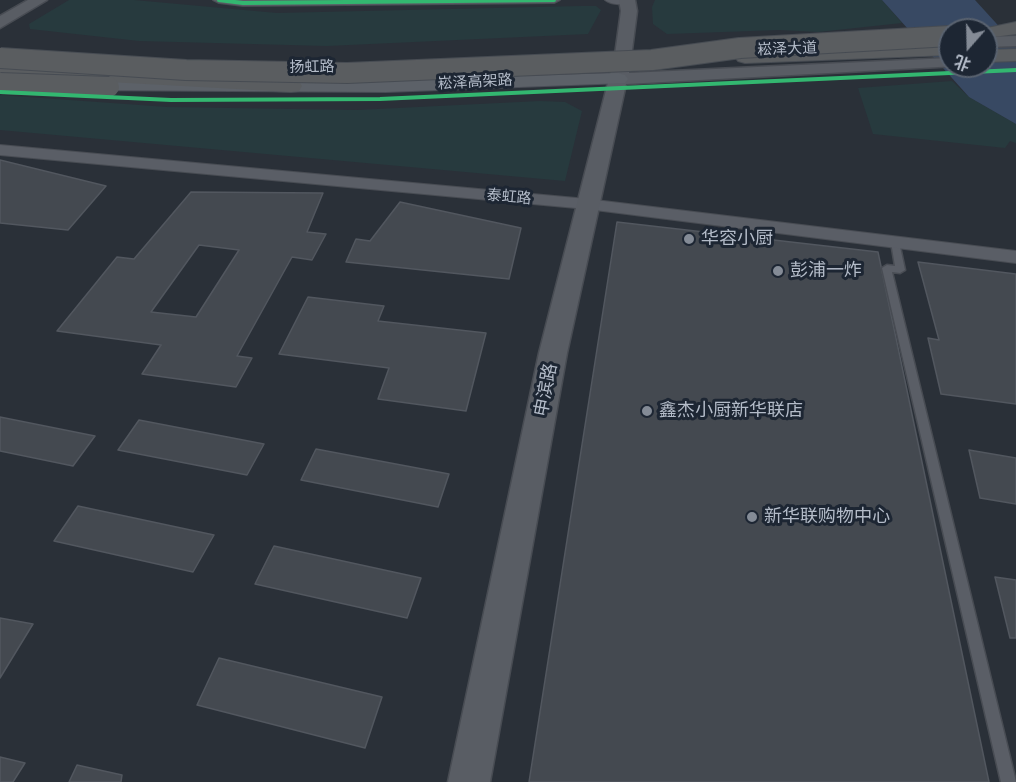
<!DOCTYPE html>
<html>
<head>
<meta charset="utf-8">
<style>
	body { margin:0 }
	#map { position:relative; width:1016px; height:782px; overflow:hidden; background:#2a3038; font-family:Mulish,"Noto Sans SC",sans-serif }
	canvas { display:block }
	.north { position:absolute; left:938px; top:18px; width:60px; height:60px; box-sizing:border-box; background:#1d2633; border:2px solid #59626f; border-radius:50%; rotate:200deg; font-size:16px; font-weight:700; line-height:24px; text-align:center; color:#b4bcc9 }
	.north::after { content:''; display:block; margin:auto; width:21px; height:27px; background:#848b96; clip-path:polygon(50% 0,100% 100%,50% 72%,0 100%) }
</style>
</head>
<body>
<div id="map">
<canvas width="1016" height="782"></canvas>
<div class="north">北</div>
</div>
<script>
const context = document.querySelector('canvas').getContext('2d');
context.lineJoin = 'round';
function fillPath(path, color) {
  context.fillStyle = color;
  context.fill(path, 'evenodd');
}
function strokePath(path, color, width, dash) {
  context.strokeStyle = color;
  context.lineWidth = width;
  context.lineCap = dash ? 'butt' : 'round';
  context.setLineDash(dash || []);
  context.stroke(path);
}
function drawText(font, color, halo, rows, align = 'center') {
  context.font = font + ' Mulish,"Noto Sans SC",sans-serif';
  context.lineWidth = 6;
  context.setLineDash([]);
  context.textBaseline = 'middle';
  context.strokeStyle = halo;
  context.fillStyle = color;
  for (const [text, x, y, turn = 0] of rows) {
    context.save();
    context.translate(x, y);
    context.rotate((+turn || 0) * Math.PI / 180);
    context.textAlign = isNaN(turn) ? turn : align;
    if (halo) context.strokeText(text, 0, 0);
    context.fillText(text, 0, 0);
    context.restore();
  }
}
const green = new Path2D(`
	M 69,0 L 134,0 L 277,13 L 581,6 L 596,6 L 601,10 L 588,34 L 327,46 L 139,41 L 30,29 L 29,24 Z
	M 655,0 L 882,0 L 902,23 L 818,32 L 779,30 L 667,34 L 653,24 L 652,7 Z
	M 952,81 L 969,97 L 1016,124 L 1016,143 L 1010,141 L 1005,148 L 873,134 L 858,88 Z
	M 0,95 L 167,107 L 357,110 L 540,101 L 565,102 L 582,111 L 565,181 L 0,130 Z`);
const water = new Path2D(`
	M 882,0 L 975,0 L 1016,45 L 1016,124 L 969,97 ZM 950,30 L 986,30 L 986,66 L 950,66 Z`);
const building = new Path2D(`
	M 0,160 L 106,186 L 68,230 L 0,223 Z
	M 191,192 L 323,193 L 307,232 L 326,234 L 312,260 L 292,257 L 237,356 L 252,358 L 236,387 L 142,374 L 161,345 L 57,331 L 117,257 L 134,259 ZM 199,245 L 239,250 L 196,317 L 151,312 Z
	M 400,202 L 521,228 L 509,279 L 346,262 L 356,239 L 370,241 Z
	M 617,222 L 878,252 L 989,782 L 529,782 Z
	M 918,262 L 1016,274 L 1016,404 L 941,394 L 928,338 L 939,340 Z
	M 308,297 L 384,306 L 378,321 L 486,333 L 466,411 L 378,399 L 389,368 L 279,354 Z
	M 0,417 L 95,436 L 73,466 L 0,451 Z
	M 139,420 L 264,444 L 247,475 L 118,450 Z
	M 316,449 L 449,474 L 438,507 L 301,480 Z
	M 969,450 L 1016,458 L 1016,504 L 980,498 Z
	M 78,506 L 214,535 L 193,572 L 54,541 Z
	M 274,546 L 421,578 L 407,618 L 255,584 Z
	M 995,577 L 1016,580 L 1016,638 L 1010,638 Z
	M 0,618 L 33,624 L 0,678 Z
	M 219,658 L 382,697 L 365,748 L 197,705 Z
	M 0,757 L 25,763 L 13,782 L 0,782 Z
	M 77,765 L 122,775 L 121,782 L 69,782 Z`);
const lane = new Path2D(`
	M 895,239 L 899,242 L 905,270 L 900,273 L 892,272 L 1016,782 L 1001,782 L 882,268 L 887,265 L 895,266 L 891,242 Z`);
const street = new Path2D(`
	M 213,0 L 560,0 L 554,3 L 243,6 L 219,3 Z
	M 605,0 L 632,0 L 633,1 C 627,6 611,5 605,0 Z
	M 0,145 L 587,199 L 1016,251 L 1016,263 L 587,209 L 0,155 Z`);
const secondary = new Path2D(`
	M 28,0 L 47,0 L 0,28 L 0,16 Z
	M 619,0 L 635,0 L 637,11 L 629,73 L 950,58 L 950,66 L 957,66 L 626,84 L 567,353 L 490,782 L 448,782 L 539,353 L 615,55 L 621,11 Z
	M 1016,36 L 1016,46 L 986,47 L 986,37 Z`);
const primary = new Path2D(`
	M 618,73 L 625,75 L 628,79 L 625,83 L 386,92 L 76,90 L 69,88 L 66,84 L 69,80 L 76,78 L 386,80 Z`);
const highway = new Path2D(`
	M 1016,22 L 1016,34 L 986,38 L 986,30 L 978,30 Z
	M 950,43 L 950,55 L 745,63 L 738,61 L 735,57 L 738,53 L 745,51 Z
	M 1016,49 L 1016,61 L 986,62 L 986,50 Z
	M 0,64 L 291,80 L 299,81 L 302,86 L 299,91 L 291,92 L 0,76 Z`);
const highwayBridge = new Path2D(`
	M 0,58 L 186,70 L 347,73 L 652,60 L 740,48 L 950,36
	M 0,83 L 109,87`);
const cycleway = new Path2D(`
	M 219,0 L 243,3 L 554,0
	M 0,92 L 171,100 L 380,99 L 1016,70`);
const markers = [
	[689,239,6,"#848b96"],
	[778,271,6,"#848b96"],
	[647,411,6,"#848b96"],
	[752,517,6,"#848b96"]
];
const farStreetnames = [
	["崧泽大道",787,49,-2],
	["扬虹路",312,67,-1],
	["崧泽高架路",475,82,-3],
	["泰虹路",509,197,5]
];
const poiNames = [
	["华容小厨",701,239],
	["彭浦一炸",790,271],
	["鑫杰小厨新华联店",659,411],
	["新华联购物中心",764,517]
];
const streetNames = [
	["申滨路",546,390,-79]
];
fillPath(green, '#273a3e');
fillPath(water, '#384963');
fillPath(building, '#444950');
strokePath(building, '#52575f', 1.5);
strokePath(lane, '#484c53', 3);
strokePath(street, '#484c53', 2);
strokePath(secondary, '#484c53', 3);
strokePath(primary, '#484c55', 2);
strokePath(highway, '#474c53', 2);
fillPath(lane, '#5a5e66');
fillPath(street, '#5a5e66');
fillPath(secondary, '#595d64');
fillPath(primary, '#5c6168');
fillPath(highway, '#5a5d60');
strokePath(highwayBridge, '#474c53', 22, []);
strokePath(highwayBridge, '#5a5d60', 20);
strokePath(cycleway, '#33b770', 4);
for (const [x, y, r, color] of markers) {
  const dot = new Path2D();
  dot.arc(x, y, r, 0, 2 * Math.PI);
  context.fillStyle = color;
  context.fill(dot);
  strokePath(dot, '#1d2633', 2);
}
drawText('15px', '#b4bcc9', '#1d2633', farStreetnames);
drawText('18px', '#b4bcc9', '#1d2633', poiNames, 'left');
drawText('18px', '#b4bcc9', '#1d2633', streetNames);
</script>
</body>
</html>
